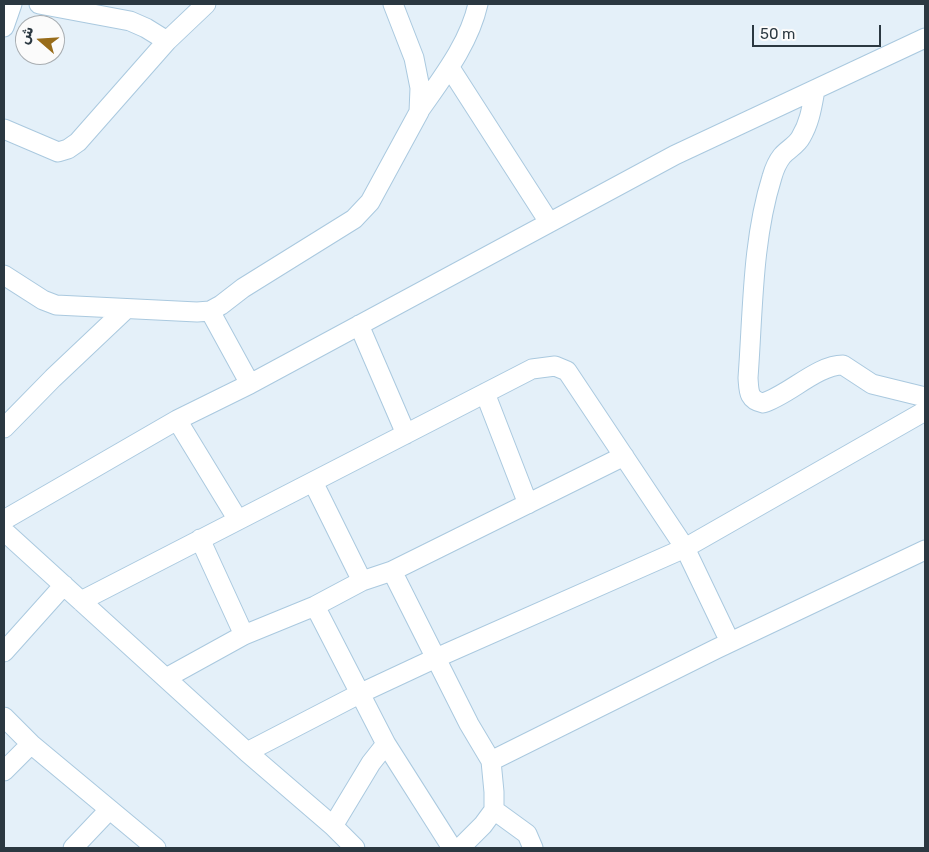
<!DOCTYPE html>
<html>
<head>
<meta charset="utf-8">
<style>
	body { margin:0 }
	#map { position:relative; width:929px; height:852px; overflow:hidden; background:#e4f0f9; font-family:Rubik,"Noto Sans Arabic",sans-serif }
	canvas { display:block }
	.frame { position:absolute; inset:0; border:5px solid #2b3841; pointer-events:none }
	.north { position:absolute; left:15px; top:15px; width:50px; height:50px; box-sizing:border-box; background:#fbfbfb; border:1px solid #a8adb1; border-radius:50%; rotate:289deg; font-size:14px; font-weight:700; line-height:20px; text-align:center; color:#2b3841 }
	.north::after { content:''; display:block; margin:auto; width:18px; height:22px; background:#986c1a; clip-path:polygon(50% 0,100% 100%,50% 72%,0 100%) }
	.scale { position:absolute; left:752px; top:25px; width:129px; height:22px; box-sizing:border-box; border:2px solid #2b3841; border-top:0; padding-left:6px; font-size:15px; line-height:18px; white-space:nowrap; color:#2b3841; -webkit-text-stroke:4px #fbfbfb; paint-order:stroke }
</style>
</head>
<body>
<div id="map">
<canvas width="929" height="852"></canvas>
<div class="frame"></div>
<div class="north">ش</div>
<div class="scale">50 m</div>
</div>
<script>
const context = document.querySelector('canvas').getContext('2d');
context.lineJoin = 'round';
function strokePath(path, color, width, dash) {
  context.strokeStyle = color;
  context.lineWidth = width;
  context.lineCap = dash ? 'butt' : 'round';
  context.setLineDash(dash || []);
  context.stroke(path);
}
const minor = new Path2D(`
	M 39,4 L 130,21 L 146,28 L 167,41 L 206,4
	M 4,27 L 12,4
	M 450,68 L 549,222
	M 815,90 C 812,106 810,122 801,137 C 797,145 788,149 782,156 C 778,161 774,170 772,177 C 752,241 753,311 748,378 C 749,391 748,400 763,403 C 789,395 817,365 843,365 L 872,384 L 925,397
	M 419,111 C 442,78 469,44 478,4
	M 4,129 L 58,152 L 68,149 L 78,142 L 167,41
	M 4,275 L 43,300 L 56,305 L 197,312 L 210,311 L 221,305 L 243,288 L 354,219 L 370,202 L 419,112 L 420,88 L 414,58 L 393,4
	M 210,311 L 250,384
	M 359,325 L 406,434
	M 485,393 L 528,504
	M 177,420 L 238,520
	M 4,428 L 53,378 L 126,309
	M 313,482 L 362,581
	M 4,520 L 177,420 L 250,384 L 675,155 L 925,38
	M 4,531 L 247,752 L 333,826 L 355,848
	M 200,539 L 244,635
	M 392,571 L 469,724 L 491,761 L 494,792 L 494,810 L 483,825 L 460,848
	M 81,601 L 532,369 L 555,366 L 567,371 L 685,548 L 730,642
	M 315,606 L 386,744 L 371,763 L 333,826
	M 4,652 L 64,585
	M 166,678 L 244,635 L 315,606 L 362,581 L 392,571 L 624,456
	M 4,717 L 31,744 L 156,848
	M 386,744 L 452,848
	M 247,752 L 361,693 L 436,658 L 685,548 L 925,411
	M 491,761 L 716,649 L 925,550
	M 4,771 L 31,744
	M 494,810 L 527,834 L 533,848
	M 73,848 L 109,810`);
strokePath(minor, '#aac9df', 21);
strokePath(minor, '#fff', 19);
</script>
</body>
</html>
